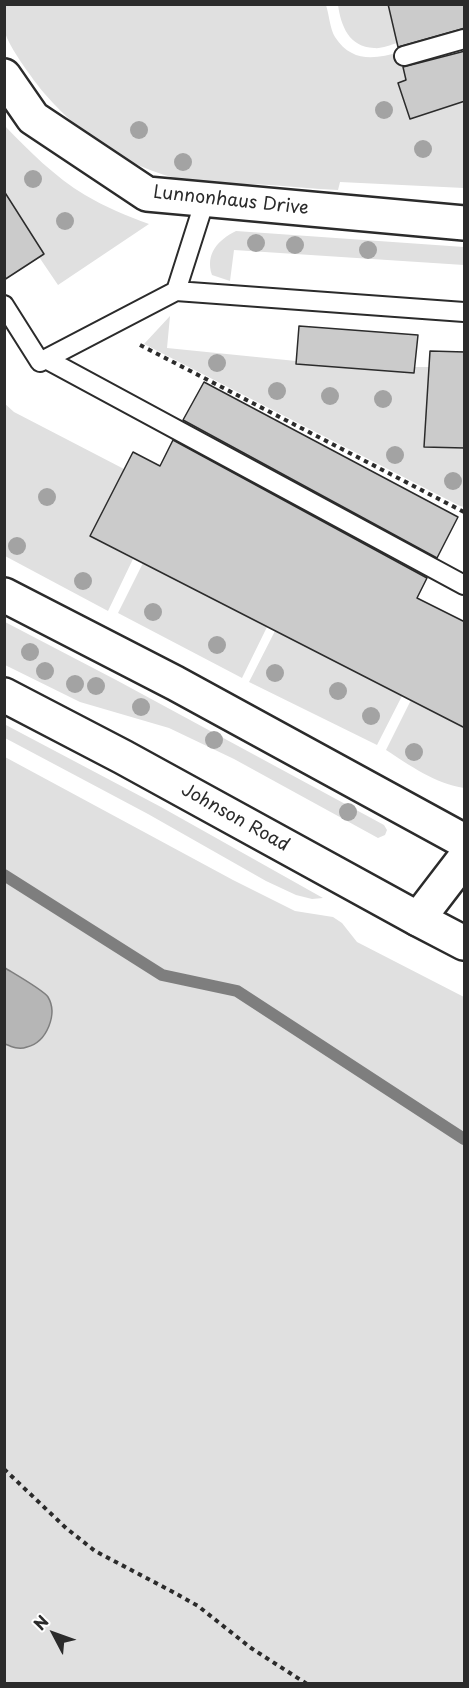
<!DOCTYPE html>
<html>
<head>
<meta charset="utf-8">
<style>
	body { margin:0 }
	#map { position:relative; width:469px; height:1688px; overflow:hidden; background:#fff; font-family:"Playpen Sans",sans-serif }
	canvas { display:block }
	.frame { position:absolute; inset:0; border:6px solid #2b2b2b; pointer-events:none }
	.north { position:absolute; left:24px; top:1604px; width:60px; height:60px; -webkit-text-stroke:4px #fff; paint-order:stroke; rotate:311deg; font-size:16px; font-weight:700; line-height:24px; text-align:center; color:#2b2b2b }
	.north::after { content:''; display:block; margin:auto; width:21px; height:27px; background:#2b2b2b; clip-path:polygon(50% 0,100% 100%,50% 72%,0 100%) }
</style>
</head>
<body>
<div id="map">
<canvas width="469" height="1688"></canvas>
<div class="frame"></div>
<div class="north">N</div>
</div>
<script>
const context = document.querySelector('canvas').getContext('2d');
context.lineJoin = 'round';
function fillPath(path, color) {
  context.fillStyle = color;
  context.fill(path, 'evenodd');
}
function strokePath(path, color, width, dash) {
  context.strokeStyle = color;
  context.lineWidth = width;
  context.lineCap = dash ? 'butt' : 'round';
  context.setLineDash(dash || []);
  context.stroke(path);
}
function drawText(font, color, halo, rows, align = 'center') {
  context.font = font + ' "Playpen Sans",sans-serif';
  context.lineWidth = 4.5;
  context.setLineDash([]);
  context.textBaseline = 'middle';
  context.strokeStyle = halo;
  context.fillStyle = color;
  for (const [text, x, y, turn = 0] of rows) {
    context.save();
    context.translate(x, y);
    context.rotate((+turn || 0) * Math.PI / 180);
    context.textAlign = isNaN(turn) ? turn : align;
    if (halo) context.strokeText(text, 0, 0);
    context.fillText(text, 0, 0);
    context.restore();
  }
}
const green = new Path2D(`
	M 4,5 L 326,5 C 329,14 330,29 335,37 C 352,63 375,59 400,52 L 406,80 L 399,83 L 410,119 L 464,101 L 464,188 L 340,182 L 338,190 C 309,189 281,185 252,184 C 238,184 224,186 211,184 C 145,179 86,142 44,93 C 34,81 8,46 5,32 C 2,24 5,13 4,5 Z
	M 338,5 L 395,5 L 388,7 L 397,43 C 390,45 381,49 374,48 C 349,47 341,26 338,5 Z
	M 5,126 C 29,151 55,177 85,195 C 105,207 127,216 149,224 L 58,285 L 39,257 L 44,254 L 5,191 Z
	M 236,231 L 464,247 L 464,265 L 234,250 L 230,281 L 212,275 C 205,254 218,240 236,231 Z
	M 170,316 L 167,348 L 296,361 L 296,364 L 414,373 L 415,367 L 429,367 L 424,446 L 464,448 L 464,507 L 460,506 L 144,344 Z
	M 4,403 L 14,412 L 124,469 L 90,536 L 133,559 L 108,611 L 5,556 Z
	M 143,563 L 267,627 L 242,678 L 118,613 Z
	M 5,622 L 118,681 L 384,825 L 387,830 L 385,835 L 378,838 L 234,759 L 169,728 L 80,702 L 5,665 Z
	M 275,631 L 402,696 L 377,745 L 249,682 Z
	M 411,700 L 464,728 L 464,788 C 436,784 409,765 386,750 Z
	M 4,724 L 161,807 L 323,898 L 312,899 L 296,895 L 266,881 L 148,814 L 5,738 Z
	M 5,757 L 233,880 L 295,911 L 333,917 L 342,923 L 357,942 L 464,997 L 464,1683 L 5,1683 Z`);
const water = new Path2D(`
	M 5,968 C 13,973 43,990 48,997 C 58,1014 47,1042 27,1047 C 19,1050 12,1047 5,1044 Z`);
const stream = new Path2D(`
	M 4,875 L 162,975 L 237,991 L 464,1139`);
const building = new Path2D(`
	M 388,4 L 465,4 L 465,28 L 398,47 Z
	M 465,51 L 465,101 L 410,119 L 398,83 L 406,80 L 403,67 Z
	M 4,191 L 44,254 L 4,280 Z
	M 299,326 L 418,335 L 414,373 L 296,364 Z
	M 430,351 L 465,352 L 465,448 L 424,447 Z
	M 204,382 L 458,517 L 437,558 L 183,420 Z
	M 173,440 L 427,578 L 417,598 L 465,622 L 465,728 L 90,536 L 133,452 L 160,466 Z`);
const path = new Path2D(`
	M 140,345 L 464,512
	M 4,1469 L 66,1528 L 95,1551 L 173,1592 L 198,1606 L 251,1648 L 307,1684`);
const lane = new Path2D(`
	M 404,56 L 464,39
	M 176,291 L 464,312
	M 4,305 L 40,362 L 176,291 L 205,200
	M 46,359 L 464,585`);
const street = new Path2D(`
	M 4,76 L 33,118 L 147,194 L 464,223
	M 418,919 L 464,859`);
const secondary = new Path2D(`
	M 4,595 L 175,683 L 464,841
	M 4,695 L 123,757 L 418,919 L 464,943`);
const trees = [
	[384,110],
	[139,130],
	[423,149],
	[183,162],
	[33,179],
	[65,221],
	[256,243],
	[295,245],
	[368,250],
	[217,363],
	[277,391],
	[330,396],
	[383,399],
	[395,455],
	[453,481],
	[47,497],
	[17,546],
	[83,581],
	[153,612],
	[217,645],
	[30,652],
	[45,671],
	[275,673],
	[75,684],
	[96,686],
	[338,691],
	[141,707],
	[371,716],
	[214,740],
	[414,752],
	[348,812]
];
const streetNames = [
	["Lunnonhaus Drive",231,201,6],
	["Johnson Road",235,818,29]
];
fillPath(green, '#e0e0e0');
fillPath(water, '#b6b6b6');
strokePath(water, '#7e7e7e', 1.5);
strokePath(stream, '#7e7e7e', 12);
fillPath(building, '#cbcbcb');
strokePath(building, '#2b2b2b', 1.5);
strokePath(lane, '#2b2b2b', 22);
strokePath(street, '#2b2b2b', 38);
strokePath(secondary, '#2b2b2b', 38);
strokePath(path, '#2b2b2b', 4, [4.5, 4.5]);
strokePath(lane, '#fff', 18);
strokePath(street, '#fff', 33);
strokePath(secondary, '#fff', 33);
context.fillStyle = '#a3a3a3';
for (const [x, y] of trees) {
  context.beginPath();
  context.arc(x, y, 9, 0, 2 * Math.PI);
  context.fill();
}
drawText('18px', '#2b2b2b', '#fff', streetNames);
</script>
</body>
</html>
